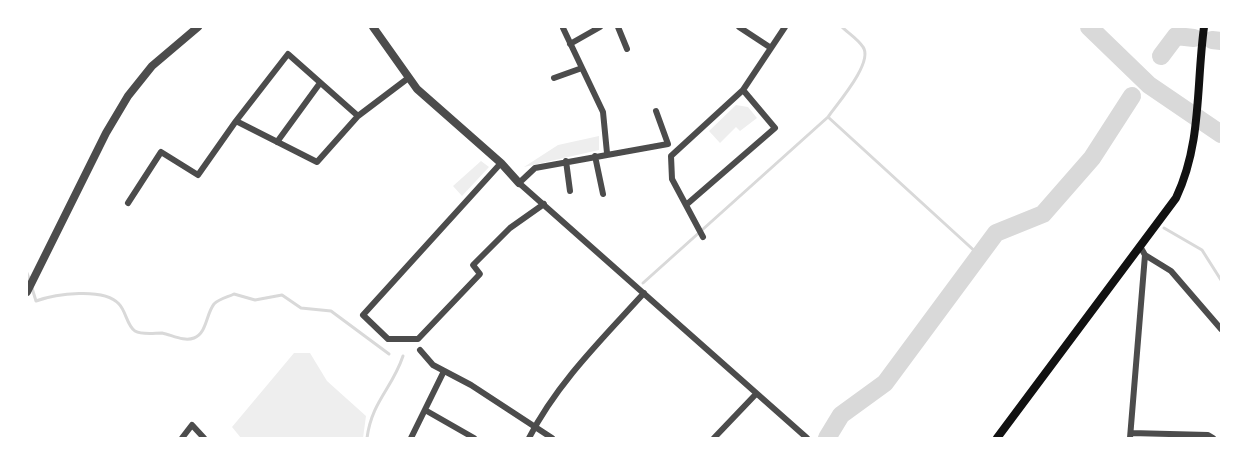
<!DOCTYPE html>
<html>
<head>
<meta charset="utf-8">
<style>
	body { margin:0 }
	#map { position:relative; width:1248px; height:465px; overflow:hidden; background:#fff; font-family:Poppins,sans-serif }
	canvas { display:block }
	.frame { position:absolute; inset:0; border:28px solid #fff; pointer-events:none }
</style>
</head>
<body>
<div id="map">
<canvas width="1248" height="465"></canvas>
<div class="frame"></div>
</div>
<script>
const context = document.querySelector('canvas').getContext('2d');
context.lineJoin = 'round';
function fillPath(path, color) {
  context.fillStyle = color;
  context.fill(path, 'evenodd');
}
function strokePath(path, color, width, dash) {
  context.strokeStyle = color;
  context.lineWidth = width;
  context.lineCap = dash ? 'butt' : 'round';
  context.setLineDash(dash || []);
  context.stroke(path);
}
const green = new Path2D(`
	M 736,105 L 748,107 L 757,118 L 740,131 L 736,127 L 720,143 L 709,131 Z
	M 599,136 L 599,150 L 524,167 L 558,145 Z
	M 481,161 L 489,167 L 462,196 L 453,186 Z
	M 294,353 L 310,353 L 327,381 L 366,416 L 363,438 L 241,438 L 232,427 Z`);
const stream = new Path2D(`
	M 842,27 C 848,33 858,39 863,47 C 874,62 837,104 828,117 L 979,255
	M 1164,228 L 1202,250 L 1221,280
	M 27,273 L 30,281
	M 643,283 L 828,117
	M 32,288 L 36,301 C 55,294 104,287 119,304 C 126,311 127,326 135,331 C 142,335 154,333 162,333 C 172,335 184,342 194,338 C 207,333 206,314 214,304 C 219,299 228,297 234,294 L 255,300 L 282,295 L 301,308 L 331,311 L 389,354
	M 367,438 C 372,401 392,389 403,356`);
const river = new Path2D(`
	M 1089,27 L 1149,85 L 1221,134
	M 1212,40 L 1221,41
	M 1161,56 L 1176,36 L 1194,38
	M 827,438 L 841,415 L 885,383 L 996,233 L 1043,214 L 1092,158 L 1132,96`);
const minor = new Path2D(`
	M 618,27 L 627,49
	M 739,27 L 771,48
	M 563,28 L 603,112 L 607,153
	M 570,44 L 600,27
	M 554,78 L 582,68
	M 656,111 L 668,144 L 535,168 L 519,183 L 807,438
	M 358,116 L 407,79
	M 277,142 L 320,83
	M 595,156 L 603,194
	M 566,161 L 570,191
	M 501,163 L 363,315 L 388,339 L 418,339 L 480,274 L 473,265 L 510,228 L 544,204
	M 128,203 L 161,152 L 198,175 L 236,121 L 288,54 L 358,116 L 317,162 L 236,121
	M 686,205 L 775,128 L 743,90
	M 703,237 L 672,179 L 671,156 L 743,90 L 785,27
	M 1145,255 L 1171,271 L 1221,329
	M 420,350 L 433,365 L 471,385 L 552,438
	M 425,410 L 474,438
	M 1131,433 L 1208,435 L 1213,438
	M 182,438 L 192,425 L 204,438
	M 411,438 L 444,371
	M 529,438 C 557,383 603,338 644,293
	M 714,438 L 756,394
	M 1130,438 L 1145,255 L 1141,248`);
const tertiary = new Path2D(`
	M 373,27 L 417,89 L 501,163 L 519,183
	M 27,292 L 106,133 L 128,96 L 152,66 L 198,27`);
const secondary = new Path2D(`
	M 997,438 L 1176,198 C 1202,143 1196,86 1204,27`);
fillPath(green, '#eee');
strokePath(stream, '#d9d9d9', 3);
strokePath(river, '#d9d9d9', 18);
strokePath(minor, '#4c4c4c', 6);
strokePath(tertiary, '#4c4c4c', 8);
strokePath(secondary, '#111', 8);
</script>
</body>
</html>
